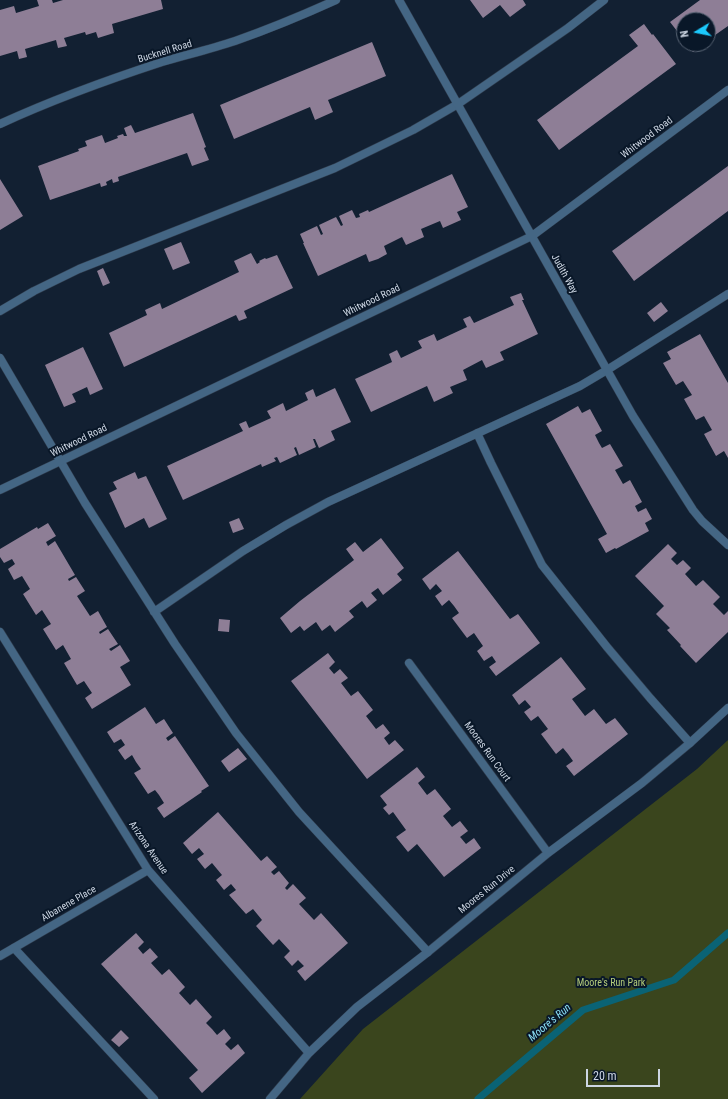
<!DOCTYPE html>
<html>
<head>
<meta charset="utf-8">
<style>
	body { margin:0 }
	#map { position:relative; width:728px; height:1099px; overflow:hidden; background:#122032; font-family:"Roboto Condensed",sans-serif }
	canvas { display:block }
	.north { position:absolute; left:676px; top:12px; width:40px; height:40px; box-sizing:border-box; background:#091728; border:1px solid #576373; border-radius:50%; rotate:260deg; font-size:11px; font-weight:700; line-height:16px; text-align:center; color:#cdd6e3 }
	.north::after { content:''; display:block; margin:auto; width:14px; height:18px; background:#1cc9fc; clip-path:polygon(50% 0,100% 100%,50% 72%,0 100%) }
	.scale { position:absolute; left:586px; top:1069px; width:74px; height:18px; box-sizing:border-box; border:2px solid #cdd6e3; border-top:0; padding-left:5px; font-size:12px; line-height:14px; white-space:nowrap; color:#cdd6e3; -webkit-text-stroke:3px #091728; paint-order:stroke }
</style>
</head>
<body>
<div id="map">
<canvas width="728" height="1099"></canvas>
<div class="north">N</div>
<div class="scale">20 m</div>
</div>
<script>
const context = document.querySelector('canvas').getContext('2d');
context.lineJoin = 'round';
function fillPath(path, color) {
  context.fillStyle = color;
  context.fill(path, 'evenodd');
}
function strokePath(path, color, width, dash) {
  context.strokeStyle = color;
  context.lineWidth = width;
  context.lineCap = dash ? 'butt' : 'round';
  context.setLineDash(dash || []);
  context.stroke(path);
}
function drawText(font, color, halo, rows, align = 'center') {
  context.font = font + ' "Roboto Condensed",sans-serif';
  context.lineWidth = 4;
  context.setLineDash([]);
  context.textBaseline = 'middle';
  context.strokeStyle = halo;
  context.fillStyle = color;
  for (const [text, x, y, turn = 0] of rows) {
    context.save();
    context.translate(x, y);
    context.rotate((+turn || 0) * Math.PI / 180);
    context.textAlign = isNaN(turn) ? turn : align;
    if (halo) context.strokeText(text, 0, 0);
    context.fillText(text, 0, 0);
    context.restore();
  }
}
const green = new Path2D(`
	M 728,740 L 728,1099 L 300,1099 L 363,1029 L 697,769 Z`);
const stream = new Path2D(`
	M 478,1099 L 583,1010 L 674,980 L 728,933`);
const building = new Path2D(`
	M 37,0 L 52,0 L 53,3 L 63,0 L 161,0 L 163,9 L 112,24 L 114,33 L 98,38 L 96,32 L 86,35 L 85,32 L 64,38 L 67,46 L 58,48 L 56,40 L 25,49 L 27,57 L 19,59 L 17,51 L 0,56 L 0,10 L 14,6 L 16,13 L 39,6 Z
	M 470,0 L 523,0 L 526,5 L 510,17 L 500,5 L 483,18 Z
	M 700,0 L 728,0 L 728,26 L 708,40 L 708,20 L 684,20 L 684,40 L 670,22 Z
	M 644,24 L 652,35 L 653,34 L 676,64 L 559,150 L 537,120 L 638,46 L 629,35 Z
	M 372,42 L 386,76 L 328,100 L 333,112 L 315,120 L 310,107 L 234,139 L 220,105 Z
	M 687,44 L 703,44 L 693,52 Z
	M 193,113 L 206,147 L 204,148 L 209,160 L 192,166 L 187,153 L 118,177 L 119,181 L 113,183 L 112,179 L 106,182 L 107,185 L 101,187 L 100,183 L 50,200 L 38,166 L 79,151 L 78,149 L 87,146 L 85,141 L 102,135 L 105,143 L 118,138 L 117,136 L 123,134 L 124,136 L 127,136 L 124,128 L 131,125 L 135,133 Z
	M 728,166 L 728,211 L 634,281 L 612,251 Z
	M 452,174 L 468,207 L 457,212 L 461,220 L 443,228 L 440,221 L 421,229 L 424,237 L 406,245 L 402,237 L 384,246 L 387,254 L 378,259 L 369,262 L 366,254 L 318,276 L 303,243 L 304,243 L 300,234 L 317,226 L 321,235 L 323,234 L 319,225 L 336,217 L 341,226 L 343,225 L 339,216 L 352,210 L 356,218 L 360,217 L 359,214 L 368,210 L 369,212 Z
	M 0,179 L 23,216 L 0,230 Z
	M 181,242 L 190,263 L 173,270 L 164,249 Z
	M 251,253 L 257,264 L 260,262 L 259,261 L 265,258 L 266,259 L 277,255 L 293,288 L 244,311 L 247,318 L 239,321 L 236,315 L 124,367 L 109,333 L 147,315 L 145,310 L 160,303 L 162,309 L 239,272 L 234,261 Z
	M 103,268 L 110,283 L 103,286 L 97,271 Z
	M 521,293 L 524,300 L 522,300 L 538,334 L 500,352 L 504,360 L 486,368 L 482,360 L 463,370 L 467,380 L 450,387 L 453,393 L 434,402 L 427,386 L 371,412 L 355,379 L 392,362 L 389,354 L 397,350 L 401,358 L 422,348 L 418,341 L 434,334 L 437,341 L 467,327 L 463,319 L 470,316 L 474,323 L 514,305 L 510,297 Z
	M 661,302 L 668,311 L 654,322 L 647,313 Z
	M 700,334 L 728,383 L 728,458 L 724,451 L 716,456 L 704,434 L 712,430 L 704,416 L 696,420 L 684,399 L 692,395 L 683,381 L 676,385 L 663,363 L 671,359 L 667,352 Z
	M 83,347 L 103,389 L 90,395 L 87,387 L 72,394 L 76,402 L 64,407 L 45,365 Z
	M 335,388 L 351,422 L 331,431 L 335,440 L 319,448 L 315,439 L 313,439 L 316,447 L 299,455 L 296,447 L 294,448 L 297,455 L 280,463 L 277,457 L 274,458 L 276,461 L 262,467 L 261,464 L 183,500 L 167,466 L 243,431 L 239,424 L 246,421 L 249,428 L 271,418 L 267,411 L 283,403 L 286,411 L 308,400 L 305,393 L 313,389 L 316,397 Z
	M 578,406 L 582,413 L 590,409 L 602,431 L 595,435 L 599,443 L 602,448 L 610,444 L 623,466 L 615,470 L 623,484 L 630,480 L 642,502 L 635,506 L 638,512 L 646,508 L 652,519 L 645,523 L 649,531 L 616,549 L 615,548 L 606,553 L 598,539 L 607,534 L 546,424 Z
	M 135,472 L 138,479 L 146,476 L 167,519 L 149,528 L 144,518 L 125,528 L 109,493 L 117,489 L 113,482 Z
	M 239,518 L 244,529 L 233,533 L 229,522 Z
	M 48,523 L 56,536 L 46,542 L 48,546 L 55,541 L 75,575 L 68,579 L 69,581 L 76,577 L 85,591 L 77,596 L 90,616 L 98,611 L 107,627 L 99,632 L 100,634 L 108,629 L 118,644 L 109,649 L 111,651 L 120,645 L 130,661 L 120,667 L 131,685 L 92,709 L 85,698 L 92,693 L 84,681 L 77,685 L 64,663 L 71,659 L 63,645 L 56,650 L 43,629 L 51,624 L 42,610 L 36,615 L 23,594 L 30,589 L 22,576 L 14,580 L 8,569 L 15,564 L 12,559 L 4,563 L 0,557 L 0,549 L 37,527 L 38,529 Z
	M 381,538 L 404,568 L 397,574 L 402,580 L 383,595 L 378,588 L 371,593 L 377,600 L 367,608 L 362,601 L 349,611 L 354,617 L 335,632 L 330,625 L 322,631 L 316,622 L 304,631 L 300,626 L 291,633 L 280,618 L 300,601 L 354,560 L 346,549 L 355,542 L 363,552 Z
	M 668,544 L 677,553 L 671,559 L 677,565 L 683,560 L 691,568 L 685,574 L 696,586 L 703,580 L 720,597 L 713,604 L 724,615 L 728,611 L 728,632 L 696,663 L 680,646 L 681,645 L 667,630 L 670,628 L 656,614 L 664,606 L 635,576 Z
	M 458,551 L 510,619 L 518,614 L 540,643 L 496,676 L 489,667 L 496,662 L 492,656 L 484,661 L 477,651 L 483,646 L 474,633 L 467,638 L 452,618 L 459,613 L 454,606 L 449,600 L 442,606 L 435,596 L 442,591 L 436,584 L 430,590 L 422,579 Z
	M 219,619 L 230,620 L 229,632 L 218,631 Z
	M 328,653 L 335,662 L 329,668 L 334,674 L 340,669 L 348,678 L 341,683 L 351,696 L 358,691 L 373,710 L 366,716 L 376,729 L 383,724 L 390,733 L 384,738 L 389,745 L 395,740 L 404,750 L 367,779 L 291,681 Z
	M 561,657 L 586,689 L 572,699 L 585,716 L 594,709 L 606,724 L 615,718 L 628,734 L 574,776 L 566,766 L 573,761 L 568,754 L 563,748 L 556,754 L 541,734 L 548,729 L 538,716 L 531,721 L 524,712 L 531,707 L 525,700 L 519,705 L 512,695 Z
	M 145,707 L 156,724 L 164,719 L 173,733 L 166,738 L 168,741 L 175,736 L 209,786 L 201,791 L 202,792 L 164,818 L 157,808 L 164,803 L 159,795 L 155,790 L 148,794 L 134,773 L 141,769 L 136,762 L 132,755 L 125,760 L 118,750 L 125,745 L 121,739 L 114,743 L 107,732 Z
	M 238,748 L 247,759 L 229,772 L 221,761 Z
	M 417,767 L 425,777 L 418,783 L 427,795 L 435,789 L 451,809 L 443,816 L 452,827 L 460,821 L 468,831 L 460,837 L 461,838 L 466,844 L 474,838 L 481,848 L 444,877 L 417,844 L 408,852 L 396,837 L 406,830 L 393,812 L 389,815 L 383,808 L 387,805 L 380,796 Z
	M 218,812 L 261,861 L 267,856 L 277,867 L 271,872 L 274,875 L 279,871 L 289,883 L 285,888 L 287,890 L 293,884 L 306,898 L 299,904 L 314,920 L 321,913 L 348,943 L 305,981 L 297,971 L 304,966 L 298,960 L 292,966 L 284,957 L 290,951 L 279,939 L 273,945 L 256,926 L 262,920 L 253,909 L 246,914 L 229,895 L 236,890 L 231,884 L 224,890 L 216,880 L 222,875 L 212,863 L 205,869 L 197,859 L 204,854 L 199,848 L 192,854 L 183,843 Z
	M 136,933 L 144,942 L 138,948 L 143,954 L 150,948 L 158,957 L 151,963 L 162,975 L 169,969 L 185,987 L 179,993 L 190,1005 L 196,999 L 212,1017 L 206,1023 L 212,1029 L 217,1035 L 224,1029 L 231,1038 L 225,1044 L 231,1050 L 238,1044 L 245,1053 L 202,1093 L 189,1078 L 198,1070 L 101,964 Z
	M 121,1030 L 129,1038 L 119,1047 L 111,1040 Z`);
const service = new Path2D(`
	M 0,311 L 34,291 L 79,269 L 335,168 L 413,130 L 458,104 L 568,28 L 604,0
	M 0,358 L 85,503 L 175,644 L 236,733 L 299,812 L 428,952
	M 477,433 L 491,463 L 542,565 L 607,647 L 650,698 L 690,743
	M 154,612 L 243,551 L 286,525 L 328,502 L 580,386 L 607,370 L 728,294
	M 14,948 L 154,1099`);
const minor = new Path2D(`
	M 399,0 L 607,370 L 633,416 L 693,510 L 702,521 L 728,545
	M 0,124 C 52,100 107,80 162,62 C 186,55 211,49 235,41 C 269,29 303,15 336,0
	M 0,490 L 532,236 L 728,90
	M 0,632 L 148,870 L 309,1053
	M 409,663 L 548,853
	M 0,956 L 148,870
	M 270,1099 L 309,1053 L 357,1007 L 428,952 L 548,853 L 642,783 L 690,743 L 728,708`);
const streetNames = [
	["Bucknell Road",165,52,-17],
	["Whitwood Road",647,138,-37],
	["Judith Way",564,274,61],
	["Whitwood Road",372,301,-26],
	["Whitwood Road",79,441,-26],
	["Moores Run Court",487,752,54],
	["Arizona Avenue",148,848,56],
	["Moores Run Drive",487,890,-39],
	["Albanene Place",69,904,-30]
];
const parkNames = [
	["Moore's Run Park",611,983]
];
const waterNames = [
	["Moore's Run",550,1023,-40]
];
fillPath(green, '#3a451d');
strokePath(stream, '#0a6375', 7);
fillPath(building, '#8e7e96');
strokePath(service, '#303d4e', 9);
strokePath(minor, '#303d4e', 9);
strokePath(service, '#446684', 8);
strokePath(minor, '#446684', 8);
drawText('10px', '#cdd6e3', '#091728', streetNames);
drawText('10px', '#b4cc7b', '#091728', parkNames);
drawText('italic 11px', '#8ce0f6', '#091728', waterNames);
</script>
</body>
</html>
